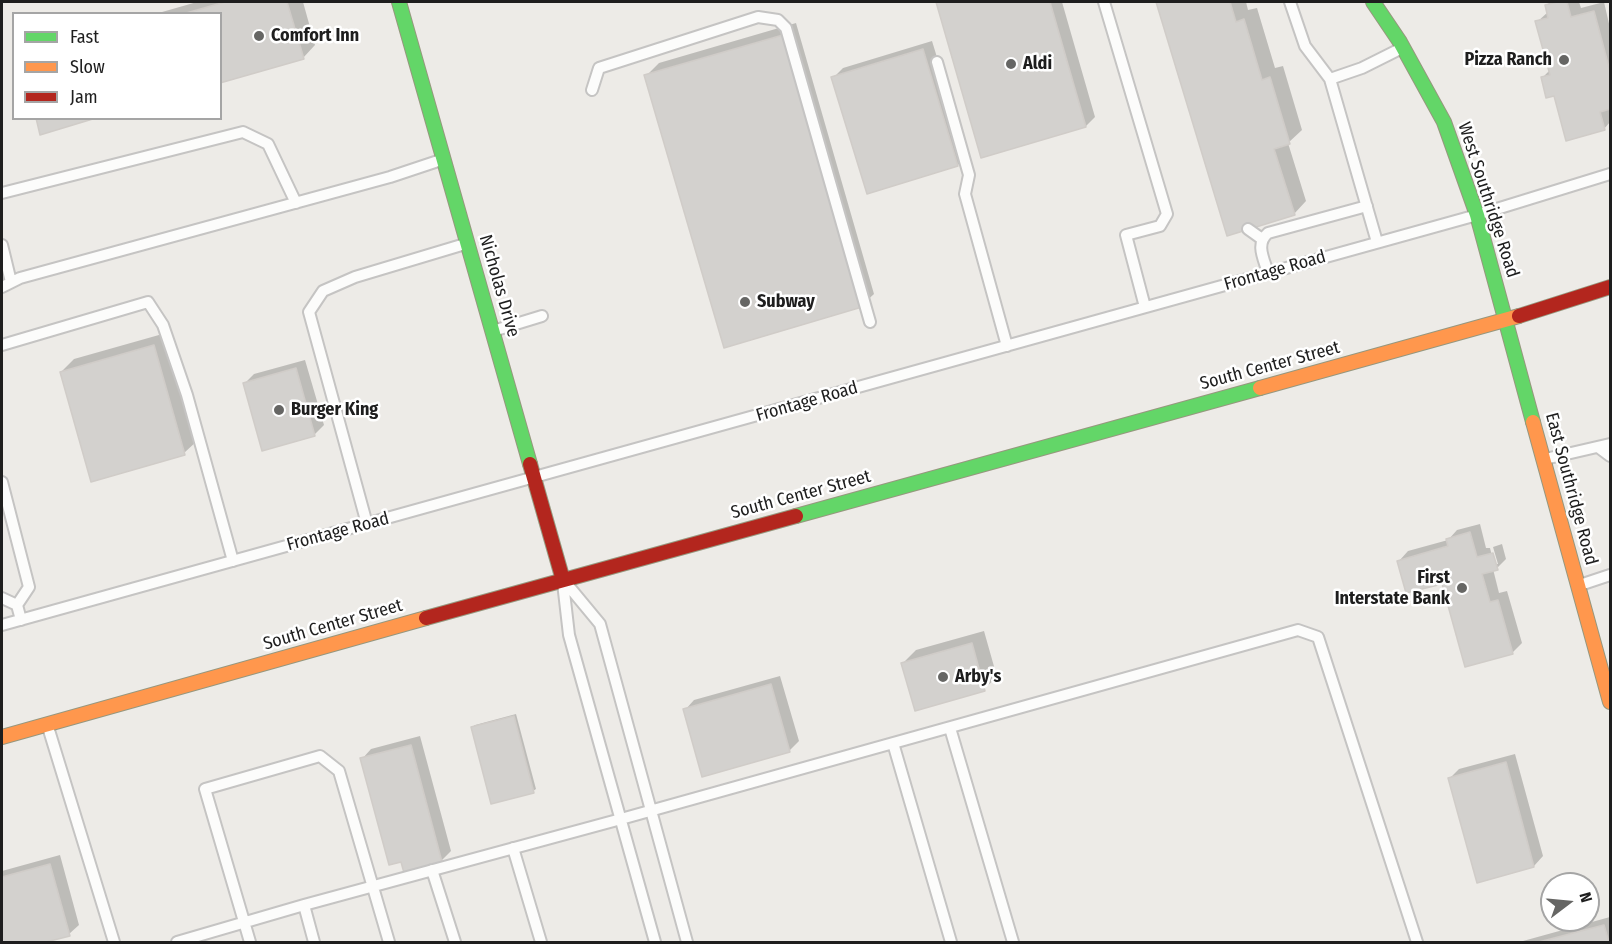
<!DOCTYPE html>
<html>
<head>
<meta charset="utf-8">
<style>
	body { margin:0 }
	#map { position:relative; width:1612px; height:944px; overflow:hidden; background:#edebe7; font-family:"Fira Sans Condensed",sans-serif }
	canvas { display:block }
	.frame { position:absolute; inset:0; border:3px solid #1e1e1e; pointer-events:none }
	.legend { position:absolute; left:12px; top:12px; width:210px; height:108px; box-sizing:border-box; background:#fff; border:2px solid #a5a5a5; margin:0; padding:8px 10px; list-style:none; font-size:18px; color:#1e1e1e }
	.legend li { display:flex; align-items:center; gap:12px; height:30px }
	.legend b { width:30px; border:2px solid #a5a5a5 }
	.north { position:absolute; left:1540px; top:872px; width:60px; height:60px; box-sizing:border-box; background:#fff; border:2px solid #a5a5a5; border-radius:50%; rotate:74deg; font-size:16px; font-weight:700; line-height:24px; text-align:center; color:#1e1e1e }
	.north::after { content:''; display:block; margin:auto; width:21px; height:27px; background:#666664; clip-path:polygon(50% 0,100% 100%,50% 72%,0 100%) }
</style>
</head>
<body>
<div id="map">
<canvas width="1612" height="944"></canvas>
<div class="frame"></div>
<ul class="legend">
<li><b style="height:8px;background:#63d668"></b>Fast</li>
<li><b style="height:8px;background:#ff974d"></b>Slow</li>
<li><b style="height:8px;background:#b3261e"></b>Jam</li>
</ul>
<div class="north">N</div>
</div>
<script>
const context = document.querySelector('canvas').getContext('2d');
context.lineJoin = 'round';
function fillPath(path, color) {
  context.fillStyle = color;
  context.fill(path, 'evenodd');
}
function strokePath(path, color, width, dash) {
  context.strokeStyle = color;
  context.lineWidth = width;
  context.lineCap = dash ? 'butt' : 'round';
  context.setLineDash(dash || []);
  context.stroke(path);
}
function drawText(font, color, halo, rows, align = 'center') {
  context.font = font + ' "Fira Sans Condensed",sans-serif';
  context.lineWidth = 5;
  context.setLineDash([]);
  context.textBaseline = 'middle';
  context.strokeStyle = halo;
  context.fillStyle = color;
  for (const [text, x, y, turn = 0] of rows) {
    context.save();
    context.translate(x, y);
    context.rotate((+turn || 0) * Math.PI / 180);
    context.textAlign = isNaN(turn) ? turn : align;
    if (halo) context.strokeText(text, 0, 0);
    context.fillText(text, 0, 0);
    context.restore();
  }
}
const shadow = new Path2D(`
	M 197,2 L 303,2 L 315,45 L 303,58 L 220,14 L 155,14 Z
	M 937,2 L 1062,2 L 1095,117 L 1086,126 L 982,156 Z
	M 1158,2 L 1246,2 L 1248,10 L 1257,8 L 1275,68 L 1283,66 L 1302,130 L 1288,143 L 1306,201 L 1294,214 L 1228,234 Z
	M 1550,2 L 1579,2 L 1581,8 L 1604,2 L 1610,28 L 1610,122 L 1604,129 L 1555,94 L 1543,77 L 1550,70 L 1537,22 L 1548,12 L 1547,5 Z
	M 796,23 L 874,294 L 861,306 L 646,76 L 659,63 Z
	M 932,41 L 967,155 L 958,165 L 833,78 L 843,68 Z
	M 166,333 L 197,441 L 184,453 L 61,372 L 74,359 Z
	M 305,360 L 324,425 L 314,435 L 244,384 L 254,374 Z
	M 1480,524 L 1486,548 L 1490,548 L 1494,564 L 1498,564 L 1493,547 L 1502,544 L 1506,559 L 1497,568 L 1493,569 L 1499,593 L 1507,591 L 1522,643 L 1512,653 L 1443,582 L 1399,561 L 1408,551 L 1448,540 L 1457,530 Z
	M 984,631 L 997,677 L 984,689 L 903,663 L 916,650 Z
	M 780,676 L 799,741 L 790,750 L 703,775 L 685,710 L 694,700 Z
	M 516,714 L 536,789 L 533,791 L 472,727 L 475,725 Z
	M 420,736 L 451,851 L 441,861 L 362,759 L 371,749 Z
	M 1515,754 L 1543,856 L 1534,866 L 1449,779 L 1459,769 Z
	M 60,855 L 79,925 L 69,934 L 40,942 L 2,942 L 2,871 Z
	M 1610,917 L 1610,942 L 1521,942 L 1523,941 Z`);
const building = new Path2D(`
	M 225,2 L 287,2 L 304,59 L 220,83 L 220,14 L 183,14 Z
	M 936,2 L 1050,2 L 1086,127 L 981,158 Z
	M 1156,2 L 1230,2 L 1236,22 L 1244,19 L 1262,80 L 1270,77 L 1290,144 L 1274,149 L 1295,215 L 1227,236 Z
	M 1557,2 L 1567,2 L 1571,17 L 1594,11 L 1610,71 L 1610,109 L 1600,112 L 1605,130 L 1566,141 L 1554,96 L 1546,98 L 1541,77 L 1550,75 L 1535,21 L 1548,18 L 1545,5 Z
	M 783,35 L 862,307 L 724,348 L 644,75 Z
	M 923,49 L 958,166 L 867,194 L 831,77 Z
	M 36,118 L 96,118 L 40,135 Z
	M 154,345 L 185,455 L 91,482 L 60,372 Z
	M 296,368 L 315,436 L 262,451 L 243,383 Z
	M 1470,532 L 1477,557 L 1493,553 L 1498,570 L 1482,574 L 1490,602 L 1498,600 L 1513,654 L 1465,667 L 1442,584 L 1406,593 L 1397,561 L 1448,546 L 1446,539 Z
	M 972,643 L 985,691 L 915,711 L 901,663 Z
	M 771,684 L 790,752 L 702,777 L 683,709 Z
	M 514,716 L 534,793 L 491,804 L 471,727 Z
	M 411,745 L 442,862 L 404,873 L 401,862 L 389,865 L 360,758 Z
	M 1506,762 L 1534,867 L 1477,883 L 1448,778 Z
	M 50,864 L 70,936 L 46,942 L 2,942 L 2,877 Z
	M 1604,925 L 1609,942 L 1539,942 Z`);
const lane = new Path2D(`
	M 1104,2 L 1167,214 L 1160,226 L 1126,235 L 1145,307
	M 1290,2 L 1305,46 L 1330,79
	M 937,62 L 969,175 L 965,194 L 1007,346
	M 592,90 L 599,68 L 758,17 L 778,20 L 786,28 L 870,322
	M 2,193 L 243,132 L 268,144 L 296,203
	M 1248,229 L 1262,239
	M 1377,242 L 1330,79 L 1362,68 L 1400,49
	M 2,245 L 11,282
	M 1268,273 C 1264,259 1255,244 1268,233 L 1367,206
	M 2,287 L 20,278 L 390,177 L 441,160
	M 493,331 L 542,316
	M 2,345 L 148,302 L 163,325 L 187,395 L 233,561
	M 1598,447 L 1610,456
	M 1545,459 L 1610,444
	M 2,482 L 29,587 L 17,605
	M 367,524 L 309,312 L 323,291 L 355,277 L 465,244
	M 563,583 L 569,635 L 655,942
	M 566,583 L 600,624 L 687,942
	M 1580,585 L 1610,575
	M 2,598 L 17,605 L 21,620
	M 2,625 L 1477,215 L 1610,174
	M 48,727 L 114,942
	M 950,728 L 1013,942
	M 893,743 L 951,942
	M 513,848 L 541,942
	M 432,870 L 455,942
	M 304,905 L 314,942
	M 177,942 L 304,905 L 621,819 L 1298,630 L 1318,637 L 1417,942
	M 250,942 L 205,789 L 320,756 L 339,771 L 389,942`);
const fast = new Path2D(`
	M 399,2 L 530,464
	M 1373,2 L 1400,42 L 1444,122 L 1477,215 L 1533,422
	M 796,516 L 1260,388`);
const slow = new Path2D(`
	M 1260,388 L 1519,316
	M 1533,422 L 1610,702
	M 2,737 L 426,618`);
const jam = new Path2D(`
	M 1519,316 L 1610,287
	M 530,464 L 563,580
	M 426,618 L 796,516`);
const markers = [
	[259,36,6,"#666664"],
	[1564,60,6,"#666664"],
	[1011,64,6,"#666664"],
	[745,302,6,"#666664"],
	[279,410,6,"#666664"],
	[1462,588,6,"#666664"],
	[943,677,6,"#666664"]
];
const poiNames = [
	["Comfort Inn",271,36],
	["Pizza Ranch",1552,60,"right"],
	["Aldi",1023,64],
	["Subway",757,302],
	["Burger King",291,410],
	["First",1450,578,"right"],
	["Interstate Bank",1450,599,"right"],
	["Arby's",955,677]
];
const streetNames = [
	["West Southridge Road",1488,200,72],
	["Frontage Road",1275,271,-16],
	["Nicholas Drive",499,286,74],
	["South Center Street",1270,366,-15],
	["Frontage Road",807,402,-16],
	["East Southridge Road",1571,489,75],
	["South Center Street",801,495,-15],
	["Frontage Road",338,532,-15],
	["South Center Street",333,625,-16]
];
fillPath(shadow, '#0003');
fillPath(building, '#d3d1ce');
strokePath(building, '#d0ccc8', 1.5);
strokePath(lane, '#c5c4c3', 14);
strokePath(fast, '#96977e', 16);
strokePath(slow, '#96977e', 16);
strokePath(jam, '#96977e', 16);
strokePath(lane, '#fcfcfb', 10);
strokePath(fast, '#63d668', 14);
strokePath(slow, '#ff974d', 14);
strokePath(jam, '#b3261e', 14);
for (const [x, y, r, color] of markers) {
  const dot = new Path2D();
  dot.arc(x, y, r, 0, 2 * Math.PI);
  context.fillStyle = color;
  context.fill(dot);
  strokePath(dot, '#fff', 2);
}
drawText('bold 18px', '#1e1e1e', '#fff', poiNames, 'left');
drawText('18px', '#1e1e1e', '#fff', streetNames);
</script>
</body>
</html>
